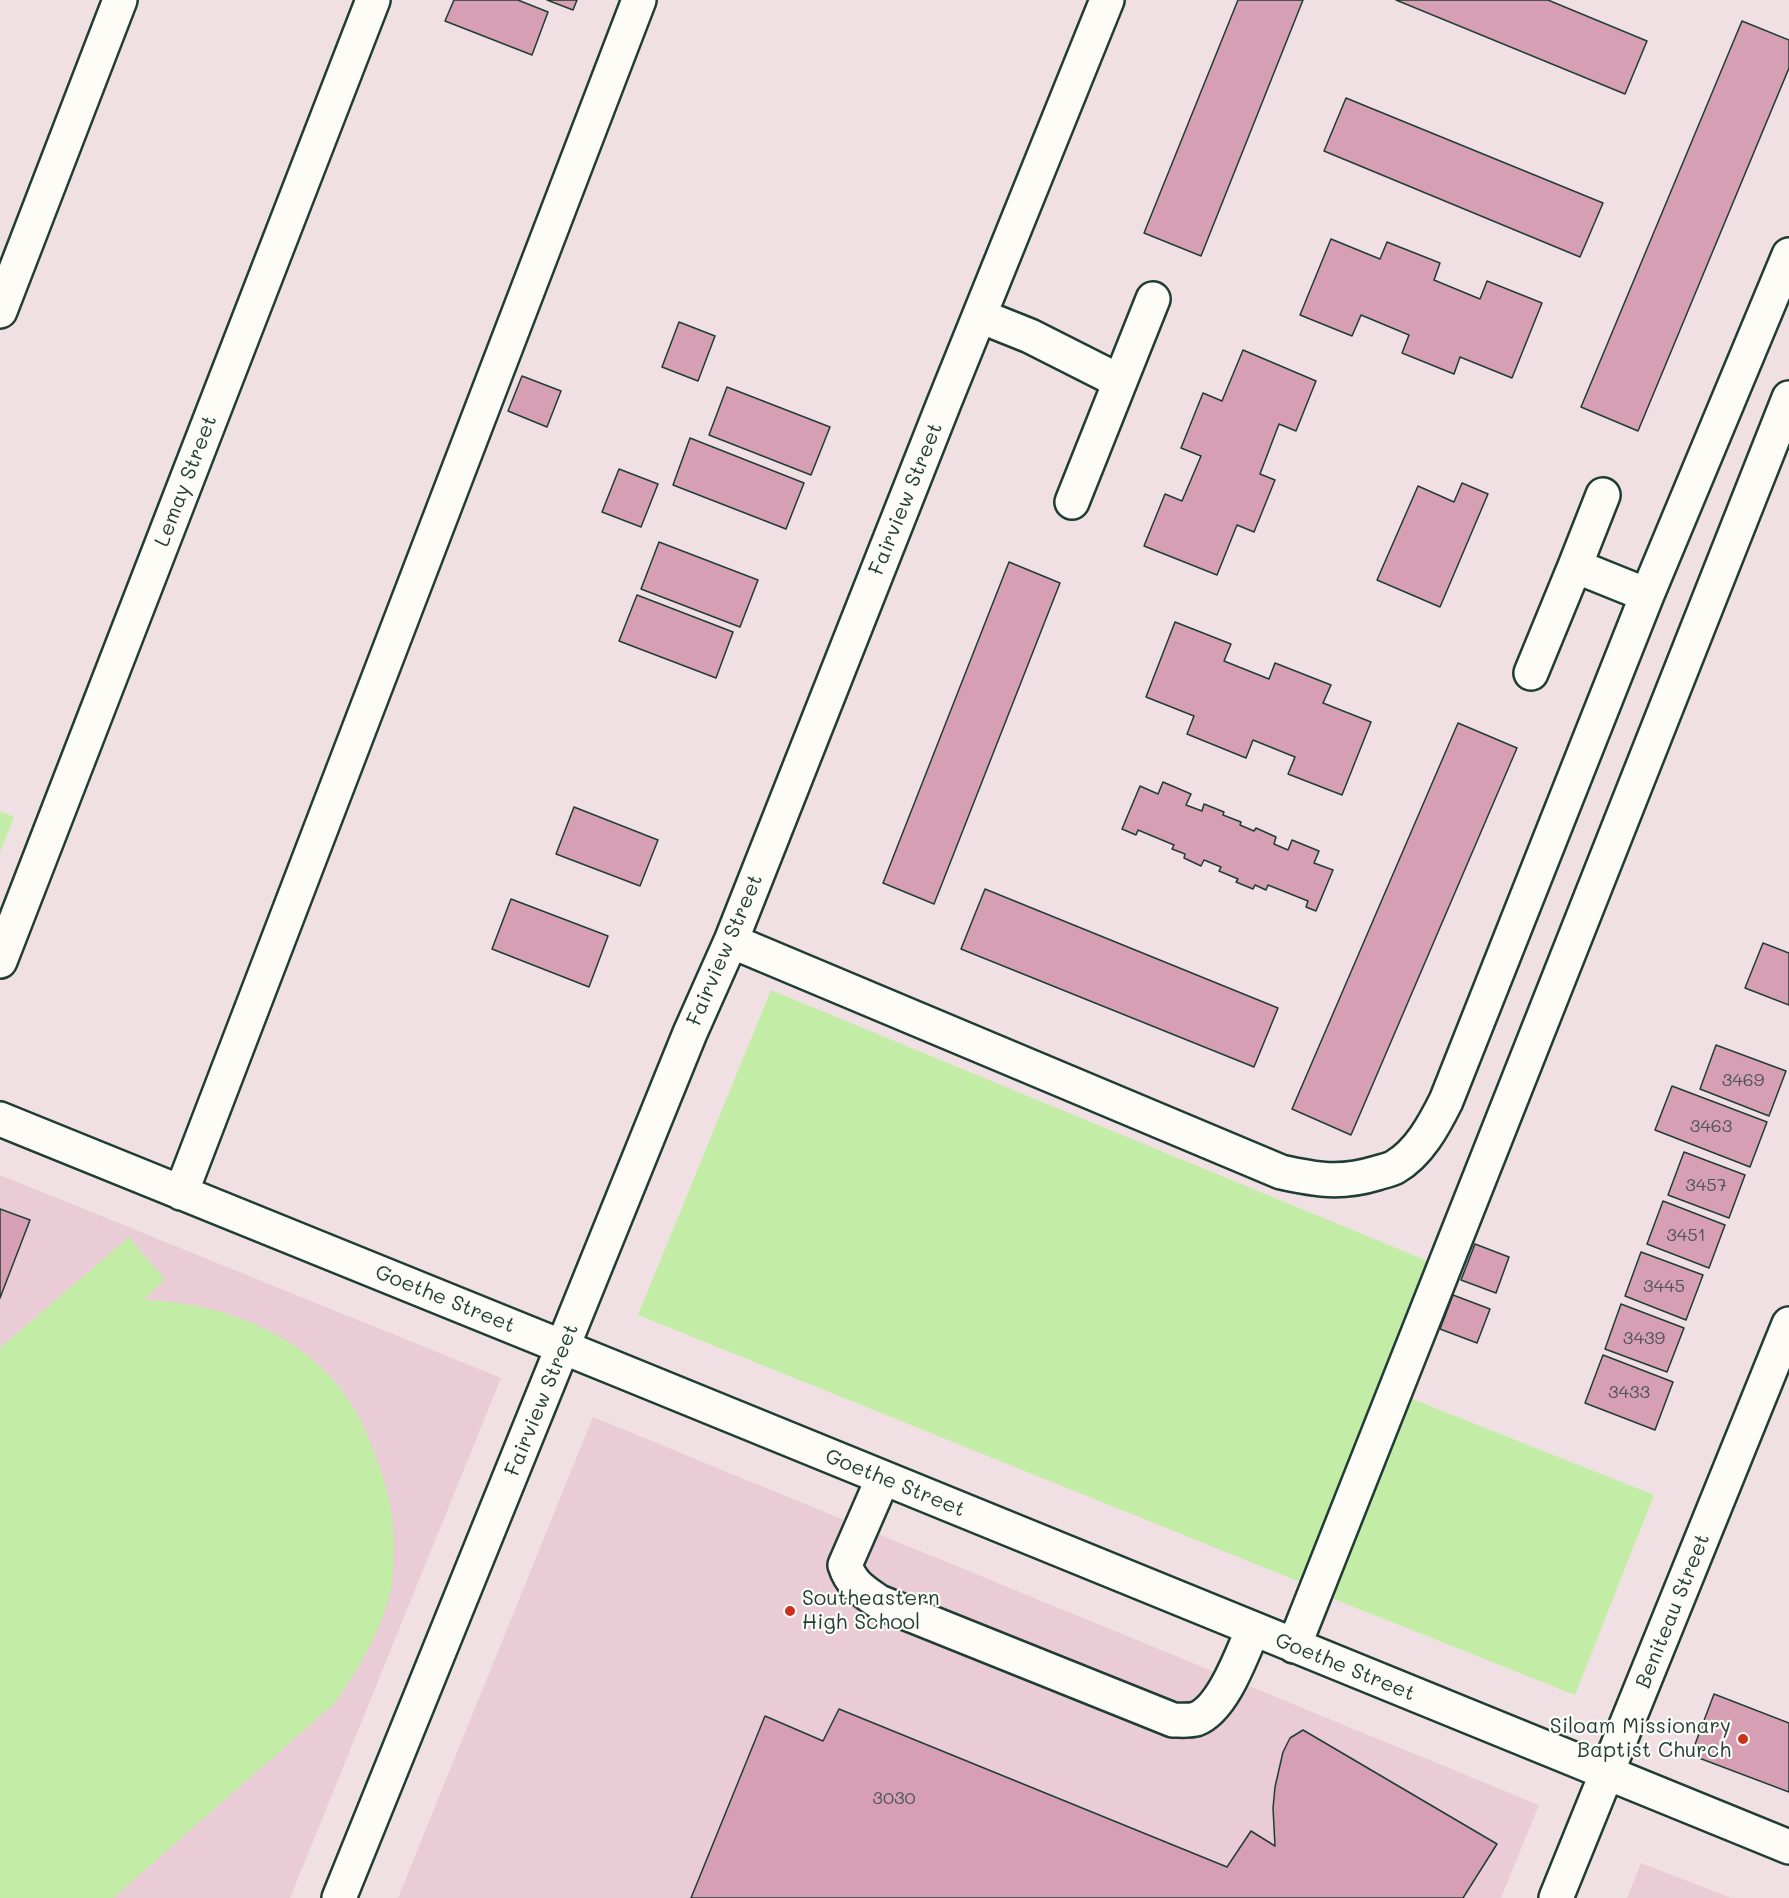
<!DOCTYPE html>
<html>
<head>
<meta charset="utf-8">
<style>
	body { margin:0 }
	canvas { display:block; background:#f1e0e3 }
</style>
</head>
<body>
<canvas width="1789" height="1898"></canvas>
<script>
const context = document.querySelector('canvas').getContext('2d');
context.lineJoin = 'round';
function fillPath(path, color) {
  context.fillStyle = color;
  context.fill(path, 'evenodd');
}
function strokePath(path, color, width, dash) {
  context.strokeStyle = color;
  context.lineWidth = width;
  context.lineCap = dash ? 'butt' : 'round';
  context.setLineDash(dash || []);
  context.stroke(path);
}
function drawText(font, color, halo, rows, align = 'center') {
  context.font = font + ' Mali,sans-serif';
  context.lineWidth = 4.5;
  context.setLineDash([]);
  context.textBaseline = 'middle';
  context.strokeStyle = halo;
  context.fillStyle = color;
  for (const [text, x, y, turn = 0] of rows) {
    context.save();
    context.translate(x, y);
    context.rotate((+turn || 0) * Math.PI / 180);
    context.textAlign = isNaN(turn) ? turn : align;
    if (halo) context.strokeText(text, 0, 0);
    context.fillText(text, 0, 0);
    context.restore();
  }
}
const built = new Path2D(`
	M 0,1175 L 501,1378 L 290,1898 L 0,1898 Z
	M 593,1417 L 1539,1805 L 1501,1898 L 398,1898 Z
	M 1641,1863 L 1731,1898 L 1627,1898 Z`);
const green = new Path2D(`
	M 0,811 L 14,817 L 0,852 Z
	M 771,990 L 1430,1262 L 1305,1584 L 638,1315 Z
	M 129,1237 L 165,1280 L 143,1300 C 224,1302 315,1337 356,1412 C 365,1429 373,1448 379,1466 C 392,1500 396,1533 393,1569 C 392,1578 392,1588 389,1596 C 379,1635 358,1669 336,1702 L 113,1898 L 0,1898 L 0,1348 Z
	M 1410,1398 L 1654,1495 L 1575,1695 L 1331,1598 Z`);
const building = new Path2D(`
	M 454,0 L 518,0 L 548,12 L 532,55 L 445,21 Z
	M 547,0 L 577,0 L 573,10 Z
	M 1238,0 L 1303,0 L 1201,256 L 1144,233 Z
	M 1396,0 L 1548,0 L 1647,41 L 1625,94 Z
	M 1742,21 L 1789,40 L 1789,68 L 1638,431 L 1581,407 Z
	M 1346,98 L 1603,203 L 1580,257 L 1324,151 Z
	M 1331,239 L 1380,259 L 1387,242 L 1440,263 L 1434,280 L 1480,299 L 1487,281 L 1542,303 L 1512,378 L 1460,357 L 1454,374 L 1402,353 L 1409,335 L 1361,315 L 1352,336 L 1300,315 Z
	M 679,322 L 715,336 L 698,381 L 662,367 Z
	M 1243,350 L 1316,381 L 1296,431 L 1279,424 L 1260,474 L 1275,480 L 1254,532 L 1237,525 L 1217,575 L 1144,546 L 1165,494 L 1182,501 L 1201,456 L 1181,448 L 1203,393 L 1222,401 Z
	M 522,376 L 561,391 L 547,427 L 508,411 Z
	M 727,387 L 830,427 L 811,475 L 709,435 Z
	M 690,438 L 804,483 L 786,529 L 673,485 Z
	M 619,469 L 658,484 L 641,527 L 602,512 Z
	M 1462,483 L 1488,494 L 1440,607 L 1377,580 L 1418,486 L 1454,502 Z
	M 659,542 L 758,580 L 740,627 L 641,589 Z
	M 1009,562 L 1060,583 L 934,904 L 883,883 Z
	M 637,595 L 733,632 L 716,678 L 619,641 Z
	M 1175,622 L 1231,644 L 1224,661 L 1269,679 L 1275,663 L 1331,685 L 1323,703 L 1371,722 L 1342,795 L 1288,774 L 1295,757 L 1253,740 L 1246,758 L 1187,734 L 1194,716 L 1146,697 Z
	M 1458,723 L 1517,748 L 1351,1135 L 1292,1109 Z
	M 1163,782 L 1191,794 L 1186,805 L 1202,811 L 1204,804 L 1224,812 L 1223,815 L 1241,822 L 1240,825 L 1254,831 L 1256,828 L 1276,837 L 1274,844 L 1288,850 L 1292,840 L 1319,851 L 1314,863 L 1333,870 L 1316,911 L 1306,907 L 1308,901 L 1268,885 L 1266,890 L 1255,885 L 1253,889 L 1236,882 L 1238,879 L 1219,871 L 1221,867 L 1204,860 L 1201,866 L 1184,858 L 1185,854 L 1172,849 L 1174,845 L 1138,830 L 1136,835 L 1122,829 L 1140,786 L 1158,794 Z
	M 574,807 L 658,840 L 640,886 L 556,854 Z
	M 985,889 L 1278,1008 L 1254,1067 L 961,949 Z
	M 511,899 L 608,936 L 589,987 L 492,949 Z
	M 1763,943 L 1789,953 L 1789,1005 L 1745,988 Z
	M 1716,1045 L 1786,1071 L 1769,1116 L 1700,1089 Z
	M 1672,1086 L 1767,1122 L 1750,1167 L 1655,1130 Z
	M 1684,1152 L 1745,1175 L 1729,1218 L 1668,1195 Z
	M 1663,1201 L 1725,1225 L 1709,1268 L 1647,1244 Z
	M 0,1209 L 30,1220 L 0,1298 Z
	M 1475,1244 L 1509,1257 L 1496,1293 L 1461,1280 Z
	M 1641,1252 L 1703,1275 L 1686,1320 L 1625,1296 Z
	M 1453,1295 L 1490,1309 L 1477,1343 L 1440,1329 Z
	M 1621,1304 L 1684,1328 L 1667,1372 L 1605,1349 Z
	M 1603,1355 L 1673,1382 L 1655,1430 L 1585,1403 Z
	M 1714,1694 L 1789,1723 L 1789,1792 L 1691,1755 Z
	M 839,1709 L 1227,1867 L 1251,1831 L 1275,1846 L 1273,1808 L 1275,1787 L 1283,1752 L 1290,1738 L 1303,1730 L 1497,1844 L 1463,1898 L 691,1898 L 765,1716 L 823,1741 Z`);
const minor = new Path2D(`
	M 0,311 L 120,0
	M 980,316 L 1030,336 L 1119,381
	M 1603,495 L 1575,566 L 1647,595
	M 1072,502 L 1153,299
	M 1531,673 L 1575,566
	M 731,941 L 1281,1172 C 1317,1180 1341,1184 1377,1173 C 1383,1171 1390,1170 1395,1167 C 1419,1153 1434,1125 1446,1101 L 1647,595 L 1789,255
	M 0,961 L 373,0
	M 0,1119 L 607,1365 L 1789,1847
	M 181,1193 L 639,0
	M 883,1478 L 845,1565 C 851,1584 863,1591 879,1602 L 1173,1720 C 1180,1720 1189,1721 1196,1719 C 1223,1709 1242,1654 1253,1629
	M 1294,1646 L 1789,398
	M 339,1898 L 690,1033 L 731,941 L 944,403 L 1107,0
	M 1556,1898 L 1789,1324`);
const markers = [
	[790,1611,6,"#c8321e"],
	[1743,1739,6,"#c8321e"]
];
const numberNames = [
	["3469",1743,1080],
	["3463",1711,1126],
	["3457",1706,1185],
	["3451",1686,1235],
	["3445",1664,1286],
	["3439",1644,1338],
	["3433",1629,1392],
	["3030",894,1798]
];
const streetNames = [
	["Lemay Street",186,481,-69],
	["Fairview Street",906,499,-68],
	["Fairview Street",725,950,-67],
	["Goethe Street",445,1299,22],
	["Fairview Street",542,1400,-68],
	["Goethe Street",895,1483,22],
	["Beniteau Street",1673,1611,-68],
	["Goethe Street",1345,1667,22]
];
const poiNames = [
	["Southeastern",802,1599],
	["High School",802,1623],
	["Siloam Missionary",1731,1727,"right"],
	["Baptist Church",1731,1751,"right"]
];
fillPath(built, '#e9ccd5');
fillPath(green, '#c3eca7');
fillPath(building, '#d69fb4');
strokePath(building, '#1f3d34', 1.5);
strokePath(minor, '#1f3d34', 38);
strokePath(minor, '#fdfcf7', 33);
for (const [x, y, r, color] of markers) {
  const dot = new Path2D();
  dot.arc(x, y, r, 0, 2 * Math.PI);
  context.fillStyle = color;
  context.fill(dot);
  strokePath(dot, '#fdfcf7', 2);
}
drawText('18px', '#4d5654', null, numberNames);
drawText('21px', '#1f3d34', '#fdfcf7', streetNames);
drawText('21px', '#1f3d34', '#fdfcf7', poiNames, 'left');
</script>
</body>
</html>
